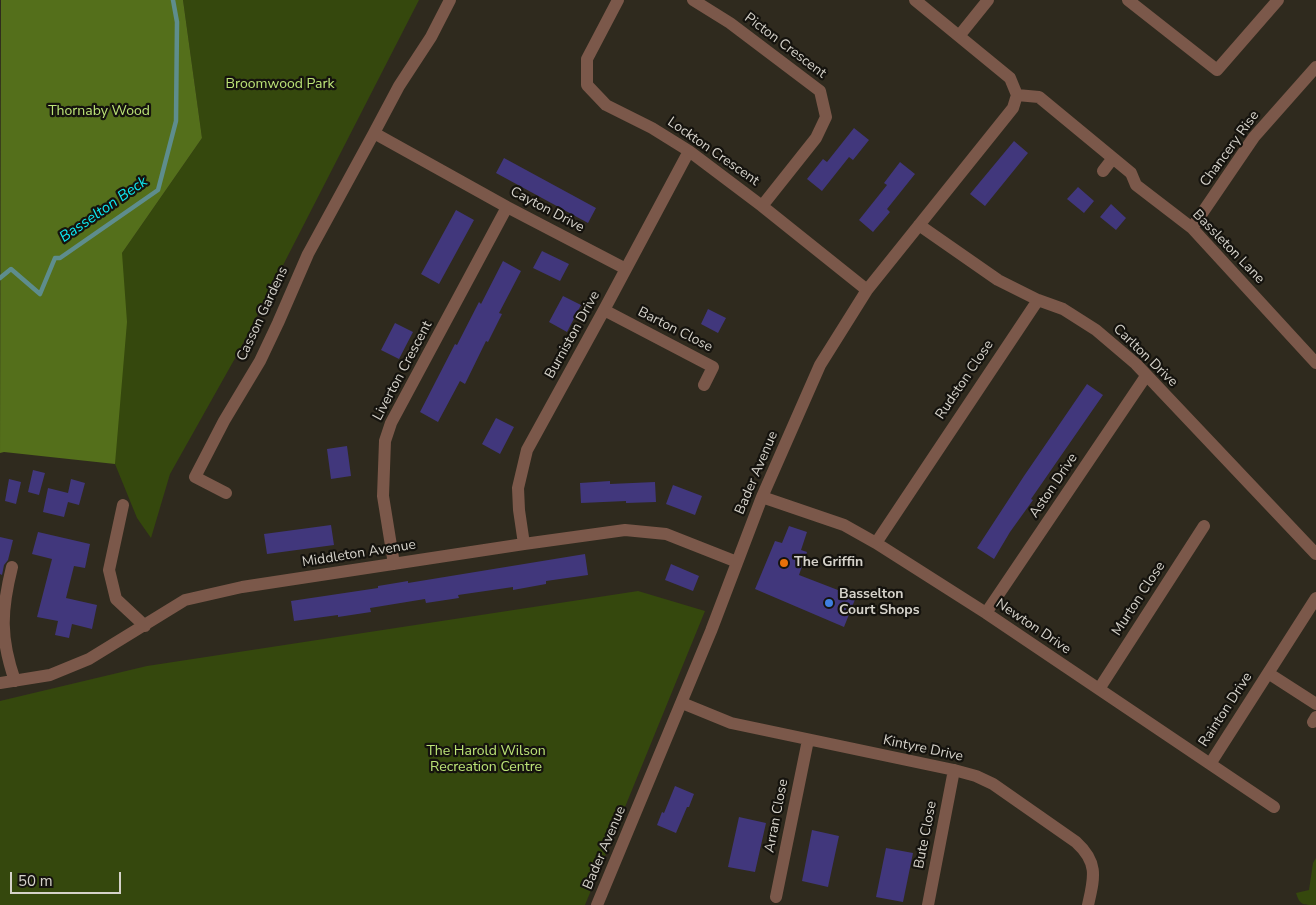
<!DOCTYPE html>
<html>
<head>
<meta charset="utf-8">
<style>
	body { margin:0 }
	#map { position:relative; width:1316px; height:905px; overflow:hidden; background:#2f2a1e; font-family:"Nunito Sans",sans-serif }
	canvas { display:block }
	.scale { position:absolute; left:10px; top:872px; width:111px; height:22px; box-sizing:border-box; border:2px solid #d5d2ca; border-top:0; padding-left:6px; font-size:15px; line-height:18px; white-space:nowrap; color:#d5d2ca; -webkit-text-stroke:4px #15130e; paint-order:stroke }
</style>
</head>
<body>
<div id="map">
<canvas width="1316" height="905"></canvas>
<div class="scale">50 m</div>
</div>
<script>
const context = document.querySelector('canvas').getContext('2d');
context.lineJoin = 'round';
function fillPath(path, color) {
  context.fillStyle = color;
  context.fill(path, 'evenodd');
}
function strokePath(path, color, width, dash) {
  context.strokeStyle = color;
  context.lineWidth = width;
  context.lineCap = dash ? 'butt' : 'round';
  context.setLineDash(dash || []);
  context.stroke(path);
}
function drawText(font, color, halo, rows, align = 'center') {
  context.font = font + ' "Nunito Sans",sans-serif';
  context.lineWidth = 4.5;
  context.setLineDash([]);
  context.textBaseline = 'middle';
  context.strokeStyle = halo;
  context.fillStyle = color;
  for (const [text, x, y, turn = 0] of rows) {
    context.save();
    context.translate(x, y);
    context.rotate((+turn || 0) * Math.PI / 180);
    context.textAlign = isNaN(turn) ? turn : align;
    if (halo) context.strokeText(text, 0, 0);
    context.fillText(text, 0, 0);
    context.restore();
  }
}
const green = new Path2D(`
	M 183,0 L 419,0 L 238,353 L 170,474 L 151,538 L 137,518 L 115,464 L 117,315 L 122,253 L 202,138 Z
	M 638,591 L 705,611 L 585,905 L 0,905 L 0,701 L 147,666 Z
	M 1316,858 L 1316,905 C 1302,905 1300,905 1296,893 L 1309,890 L 1313,863 Z`);
const forest = new Path2D(`
	M 1,0 L 183,0 L 202,138 L 122,253 L 127,322 L 115,464 L 4,452 L 0,453 Z`);
const stream = new Path2D(`
	M 0,278 L 11,269 L 40,294 L 55,258 L 60,258 L 158,190 L 176,121 L 177,22 L 173,0`);
const building = new Path2D(`
	M 854,128 L 869,140 L 853,160 L 849,157 L 822,191 L 807,179 L 823,159 L 827,162 Z
	M 1014,141 L 1028,153 L 985,206 L 970,194 Z
	M 504,158 L 596,208 L 588,223 L 496,173 Z
	M 900,162 L 915,174 L 887,209 L 890,212 L 873,232 L 859,220 L 887,185 L 884,183 Z
	M 1078,187 L 1094,201 L 1084,213 L 1067,199 Z
	M 1111,204 L 1126,218 L 1116,230 L 1100,217 Z
	M 456,210 L 474,220 L 439,284 L 421,274 Z
	M 542,251 L 569,264 L 560,281 L 533,268 Z
	M 503,261 L 521,271 L 499,313 L 502,314 L 488,342 L 486,341 L 465,384 L 460,381 L 438,422 L 420,412 L 455,344 L 457,345 L 479,302 L 481,304 Z
	M 563,296 L 581,305 L 567,332 L 549,322 Z
	M 708,309 L 726,318 L 718,333 L 701,324 Z
	M 395,323 L 413,332 L 399,359 L 381,350 Z
	M 1087,384 L 1103,395 L 1031,499 L 1033,500 L 1010,532 L 994,559 L 977,548 L 1024,476 Z
	M 496,418 L 514,427 L 500,454 L 482,444 Z
	M 347,446 L 351,476 L 331,479 L 327,449 Z
	M 33,470 L 45,473 L 39,495 L 28,492 Z
	M 9,479 L 21,482 L 16,504 L 5,501 Z
	M 71,479 L 85,483 L 79,505 L 68,502 L 64,517 L 43,512 L 48,488 L 68,493 Z
	M 610,481 L 610,484 L 655,482 L 656,502 L 626,503 L 626,501 L 581,503 L 580,483 Z
	M 673,485 L 702,496 L 695,515 L 666,504 Z
	M 331,525 L 334,545 L 267,554 L 264,534 Z
	M 789,526 L 807,532 L 801,550 L 807,552 L 799,575 L 856,597 L 844,627 L 755,589 L 775,541 L 782,543 Z
	M 38,532 L 90,544 L 85,568 L 74,566 L 66,598 L 97,605 L 92,629 L 72,624 L 69,638 L 55,635 L 58,621 L 37,617 L 52,559 L 32,554 Z
	M 0,537 L 13,540 L 8,560 L 4,565 L 2,575 L 0,574 Z
	M 585,554 L 588,575 L 546,581 L 546,584 L 513,590 L 513,587 L 458,595 L 459,598 L 426,603 L 425,599 L 370,608 L 371,612 L 338,617 L 338,615 L 294,621 L 291,601 L 378,588 L 378,586 L 408,581 L 408,583 Z
	M 671,564 L 699,576 L 693,591 L 665,580 Z
	M 675,786 L 694,794 L 689,807 L 687,807 L 676,833 L 657,825 L 662,812 L 664,813 Z
	M 739,817 L 766,823 L 755,872 L 728,867 Z
	M 812,830 L 839,836 L 828,887 L 802,881 Z
	M 886,848 L 913,853 L 903,902 L 876,897 Z`);
const minor = new Path2D(`
	M 450,0 L 431,37 L 399,86 L 374,133 L 507,207 L 626,269
	M 618,0 L 587,59 L 587,85 L 606,105 L 652,128 L 689,151 L 762,206 L 867,290
	M 693,0 L 730,23 L 820,91 L 826,117 L 816,138 L 762,206
	M 915,0 L 1010,78 L 1017,95
	M 1128,0 L 1217,70 L 1278,0
	M 959,36 L 988,0
	M 1017,95 L 1039,97 L 1131,173 L 1136,185 L 1192,228 L 1316,363
	M 1103,171 L 1113,158
	M 919,225 L 998,280 L 1038,300 L 1063,309 L 1096,330 L 1136,364 L 1316,554
	M 1192,228 L 1254,137 L 1316,67
	M 604,310 L 713,367 L 704,385
	M 226,493 L 195,477 L 224,421 L 260,361 L 278,323 L 308,254 L 374,133
	M 762,497 L 844,525 L 876,543 L 986,613 L 1274,807
	M 123,505 L 109,570 L 116,599 L 145,626
	M 876,543 L 1038,300
	M 524,544 L 519,510 L 518,488 L 527,450 L 604,310 L 689,151
	M 394,564 L 383,496 L 385,441 L 391,423 L 507,207
	M 12,567 C 1,611 0,638 15,681
	M 986,613 L 1146,376
	M 1268,673 L 1316,704
	M 0,683 L 50,675 L 89,659 L 185,600 L 242,587 L 524,544 L 625,530 L 666,534 L 737,562
	M 1099,689 L 1204,526
	M 682,703 L 731,723 L 954,770 L 976,776 L 993,784 L 1076,842 C 1099,863 1094,878 1088,905
	M 1313,722 L 1316,717
	M 1210,764 L 1316,598
	M 776,897 L 808,740
	M 597,905 L 711,631 L 762,497 L 820,365 L 867,290 L 1013,108 L 1017,95
	M 928,905 L 954,770`);
const markers = [
	[784,563,5,"#e8710a"],
	[829,603,5,"#3f7fe0"]
];
const streetNames = [
	["Picton Crescent",785,46,37],
	["Chancery Rise",1230,149,-54],
	["Lockton Crescent",713,152,35],
	["Cayton Drive",547,210,28],
	["Bassleton Lane",1228,247,46],
	["Casson Gardens",263,314,-65],
	["Barton Close",675,330,27],
	["Burniston Drive",573,335,-61],
	["Carlton Drive",1145,356,44],
	["Liverton Crescent",403,371,-62],
	["Rudston Close",965,380,-56],
	["Bader Avenue",757,473,-67],
	["Aston Drive",1054,486,-56],
	["Middleton Avenue",359,554,-9],
	["Murton Close",1139,599,-57],
	["Newton Drive",1033,627,34],
	["Rainton Drive",1226,710,-57],
	["Kintyre Drive",923,749,12],
	["Arran Close",777,816,-79],
	["Bute Close",926,835,-79],
	["Bader Avenue",605,848,-67]
];
const parkNames = [
	["Broomwood Park",280,85],
	["Thornaby Wood",99,112],
	["The Harold Wilson",486,752],
	["Recreation Centre",486,768]
];
const poiNames = [
	["The Griffin",794,563],
	["Basselton",839,595],
	["Court Shops",839,611]
];
const waterNames = [
	["Basselton Beck",104,210,-35]
];
fillPath(green, '#35480d');
fillPath(forest, '#546f1b');
strokePath(stream, '#5e8d8d', 4.5);
fillPath(building, '#41377c');
strokePath(minor, '#7b584a', 12);
for (const [x, y, r, color] of markers) {
  const dot = new Path2D();
  dot.arc(x, y, r, 0, 2 * Math.PI);
  context.fillStyle = color;
  context.fill(dot);
  strokePath(dot, '#15130e', 2);
}
drawText('14px', '#d5d2ca', '#15130e', streetNames);
drawText('14px', '#bce477', '#15130e', parkNames);
drawText('bold 14px', '#d5d2ca', '#15130e', poiNames, 'left');
drawText('italic 15px', '#0de9f2', '#15130e', waterNames);
</script>
</body>
</html>
